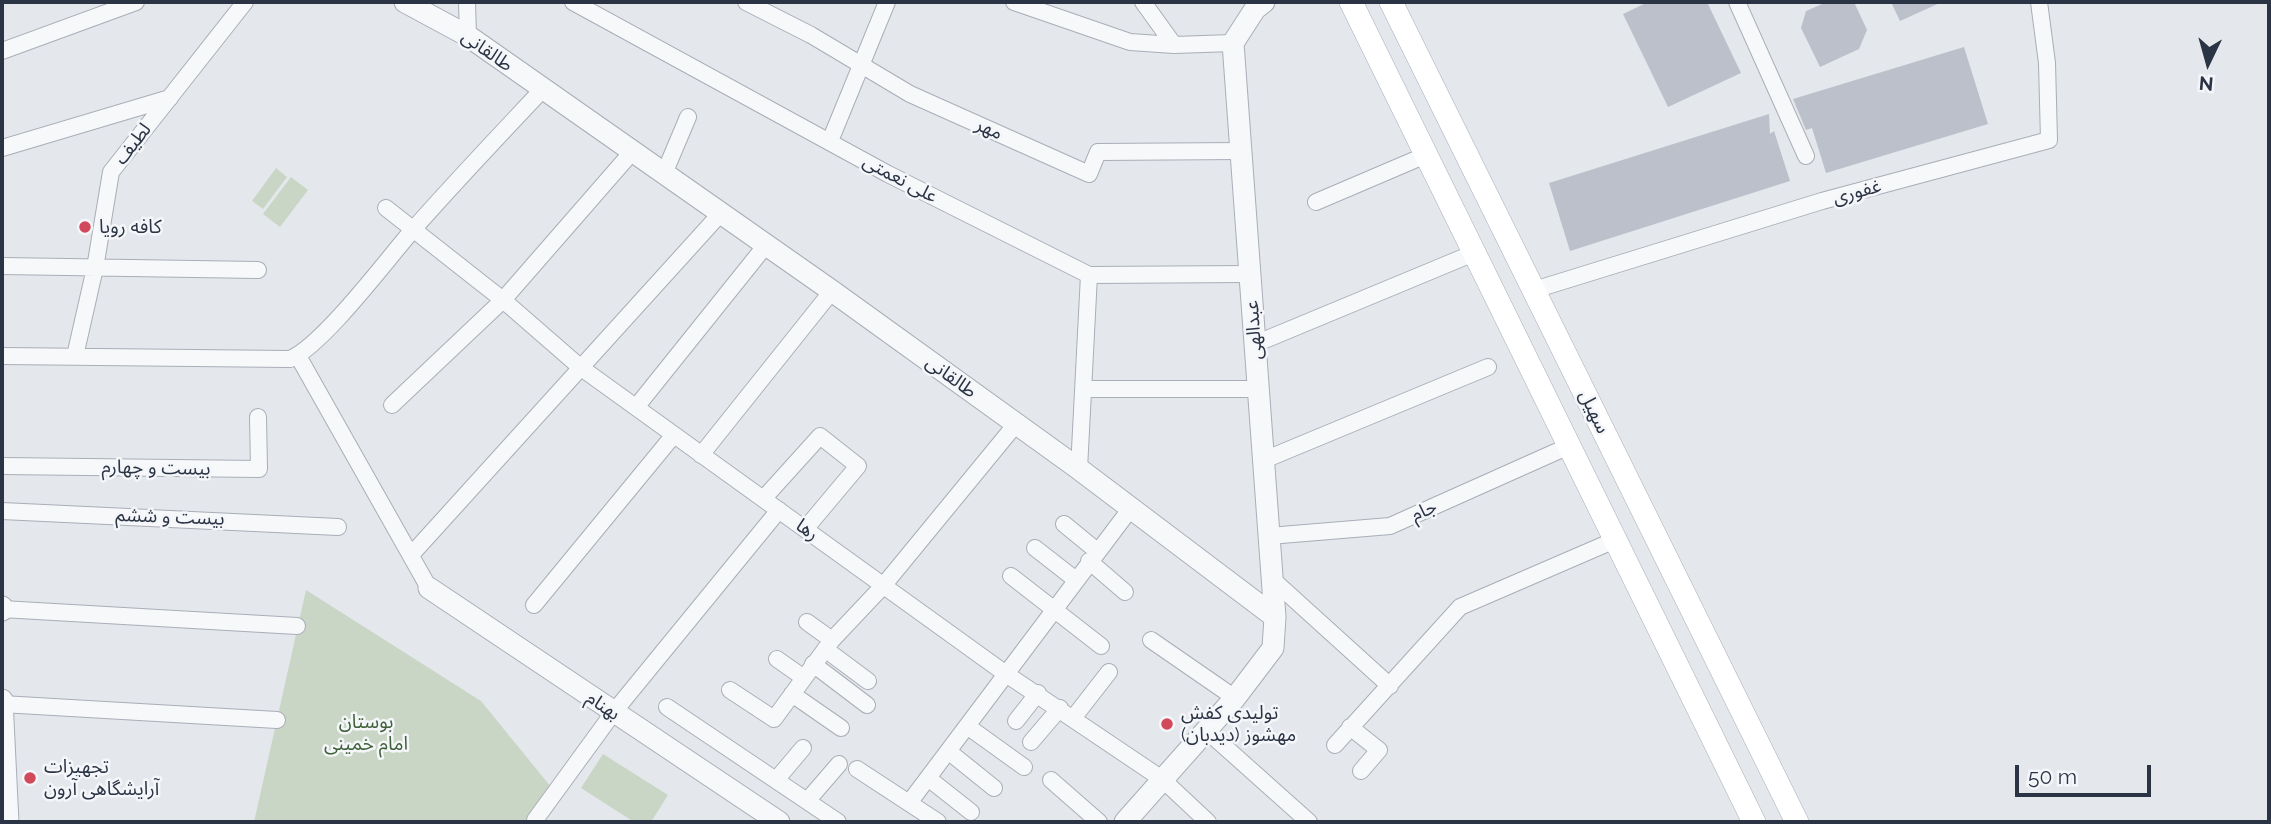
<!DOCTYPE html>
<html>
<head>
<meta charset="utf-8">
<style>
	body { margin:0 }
	#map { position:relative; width:2271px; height:824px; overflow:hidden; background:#e4e7ec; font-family:Raleway,sans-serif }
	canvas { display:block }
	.frame { position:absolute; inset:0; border:4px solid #2b3445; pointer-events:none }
	.north { position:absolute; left:2173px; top:28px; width:70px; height:70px; -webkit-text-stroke:5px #f4f6f9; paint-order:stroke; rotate:185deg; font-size:19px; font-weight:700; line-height:28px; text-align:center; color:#2b3445 }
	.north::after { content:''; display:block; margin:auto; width:24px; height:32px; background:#2b3445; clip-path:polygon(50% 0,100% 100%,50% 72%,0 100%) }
	.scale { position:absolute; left:2015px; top:765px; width:136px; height:32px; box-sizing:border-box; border:4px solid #2b3445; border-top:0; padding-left:9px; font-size:21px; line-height:24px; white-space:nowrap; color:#2b3445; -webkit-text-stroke:5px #f4f6f9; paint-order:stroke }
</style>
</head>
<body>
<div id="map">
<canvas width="2271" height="824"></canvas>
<div class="frame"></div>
<div class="north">N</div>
<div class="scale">50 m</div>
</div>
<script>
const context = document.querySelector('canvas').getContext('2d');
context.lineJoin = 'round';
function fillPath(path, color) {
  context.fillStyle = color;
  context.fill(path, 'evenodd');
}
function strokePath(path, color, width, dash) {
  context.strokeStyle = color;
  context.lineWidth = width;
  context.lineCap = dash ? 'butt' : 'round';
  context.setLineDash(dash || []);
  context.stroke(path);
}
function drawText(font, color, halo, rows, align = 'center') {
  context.font = font + ' Raleway,"Noto Sans Arabic",sans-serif';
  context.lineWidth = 5;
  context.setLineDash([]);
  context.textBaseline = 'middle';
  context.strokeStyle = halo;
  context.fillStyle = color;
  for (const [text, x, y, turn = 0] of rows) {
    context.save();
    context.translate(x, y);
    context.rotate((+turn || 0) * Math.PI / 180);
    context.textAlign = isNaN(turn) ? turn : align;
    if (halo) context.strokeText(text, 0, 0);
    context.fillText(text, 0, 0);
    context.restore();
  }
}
const green = new Path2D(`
	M 276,168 L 287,177 L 263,209 L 252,201 Z
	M 291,177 L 308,190 L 280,227 L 263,214 Z
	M 306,590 L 481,701 L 551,787 L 527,822 L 254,822 Z
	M 603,754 L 668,795 L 651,822 L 634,822 L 581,788 Z`);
const building = new Path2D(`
	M 1648,2 L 1707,2 L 1741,73 L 1668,107 L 1623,14 Z
	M 1827,2 L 1854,2 L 1867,30 L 1859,49 L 1820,67 L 1801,28 L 1806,11 Z
	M 1891,2 L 1942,2 L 1900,21 Z
	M 1964,47 L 1988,124 L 1826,173 L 1812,128 L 1806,130 L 1793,99 Z
	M 1769,114 L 1770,134 L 1774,131 L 1790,181 L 1570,251 L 1549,183 Z`);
const minor = new Path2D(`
	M 467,2 L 468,36
	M 573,2 L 888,174 L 1089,275 L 1250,274
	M 746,2 L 811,35 L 910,94 L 1089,174 L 1098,152 L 1240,151
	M 1014,2 L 1130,42 L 1174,45 L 1233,43
	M 1143,2 L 1174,45
	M 1737,2 L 1806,156
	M 2,51 L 136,2
	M 830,141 L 887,2
	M 2,148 L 170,98
	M 664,174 L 688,117
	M 1316,202 L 1426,155
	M 386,208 L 503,300 L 580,367 L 1006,674 L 1162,779 L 1208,822
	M 2,266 L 258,270
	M 1534,290 L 1822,201 L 2049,140 L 2047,63 L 2039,2
	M 1255,344 L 1474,253
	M 2,356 L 290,359 C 322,346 385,262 411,232 C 453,184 498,137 542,90
	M 75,356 L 95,268 L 111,172 L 245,2
	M 298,356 L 429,588
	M 1083,389 L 1258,389
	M 392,405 L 503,300 L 632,152
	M 637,406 L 766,245
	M 701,455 L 832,291
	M 1264,460 L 1488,367
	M 2,466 L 259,469 L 258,417
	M 1079,469 L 1089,275
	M 764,498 L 820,436 L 858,466 L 806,528
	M 2,511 L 338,527
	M 1064,524 L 1097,551
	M 1269,536 L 1390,526 L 1569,446
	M 1035,548 L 1076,580
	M 411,555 L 721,213
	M 1089,561 L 1125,592
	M 1011,576 L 1101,646
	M 1273,580 L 1390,686
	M 534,605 L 673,436
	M 2,609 L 297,626
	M 807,622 L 832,640
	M 1151,640 L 1235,698
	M 825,649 L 868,681
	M 777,659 L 804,678
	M 813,664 L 867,705
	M 730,690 L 774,719 L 832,640 L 883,586 L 1016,424
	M 792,694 L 841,728
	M 2,704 L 277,720
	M 667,707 L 838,822
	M 1074,717 L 1109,672
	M 1016,721 L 1038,693
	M 967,726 L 1024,767
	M 1350,727 L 1379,750 L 1361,771
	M 1206,730 L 1309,822
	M 1031,742 L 1060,708
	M 1335,745 L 1460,607 L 1615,540
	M 948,751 L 994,788
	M 857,769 L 938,822
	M 928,778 L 971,812
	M 776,780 L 803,748
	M 1051,780 L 1099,822
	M 807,801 L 839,764
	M 909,803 L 1131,508
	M 535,820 L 613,713 L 779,510`);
const tertiary = new Path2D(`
	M 405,2 L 468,36 L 832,291 L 1079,469 L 1275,617
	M 429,588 L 779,822
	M 2,607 L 2,610
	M 2,700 L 8,822
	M 1125,822 L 1235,698 L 1273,648 L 1275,617 L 1233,43 L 1255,9 L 1264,2`);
const secondary = new Path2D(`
	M 1351,2 L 1754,822
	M 1391,2 L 1797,822`);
const markers = [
	[85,227,7,"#d1495b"],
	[1167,724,7,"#d1495b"],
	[30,778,7,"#d1495b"]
];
const streetNames = [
	["طالقانی",487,51,35],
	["مهر",989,129,24],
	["لطیف",133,144,-52],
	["علی نعمتی",900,179,28],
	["غفوری",1857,192,-15],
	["عبدالهی",1254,330,-94],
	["طالقانی",951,377,36],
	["سهیل",1594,412,64],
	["بیست و چهارم",156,468,1],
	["جام",1424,511,-24],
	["بیست و ششم",170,517,2],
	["رها",807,530,36],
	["بهنام",603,706,34]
];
const poiNames = [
	["کافه رویا",99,227],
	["تولیدی کفش",1181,713],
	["مهشوز (دیدبان)",1181,735],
	["تجهیزات",44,767],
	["آرایشگاهی آرون",44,789]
];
const parkNames = [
	["بوستان",366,722],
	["امام خمینی",366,744]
];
fillPath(green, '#c9d6c5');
fillPath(building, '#bbc0ca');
strokePath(minor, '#a9aeb7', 18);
strokePath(tertiary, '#a9aeb7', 23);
strokePath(secondary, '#a9aeb7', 24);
strokePath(minor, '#f7f8fa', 16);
strokePath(tertiary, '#f7f8fa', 21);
strokePath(secondary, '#fff', 23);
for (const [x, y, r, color] of markers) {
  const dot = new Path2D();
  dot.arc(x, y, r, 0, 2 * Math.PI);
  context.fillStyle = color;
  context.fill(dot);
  strokePath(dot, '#f4f6f9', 2.5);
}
drawText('19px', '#2b3445', '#f4f6f9', streetNames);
drawText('19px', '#2b3445', '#f4f6f9', poiNames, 'left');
drawText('19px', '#3f6138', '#f4f6f9', parkNames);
</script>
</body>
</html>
